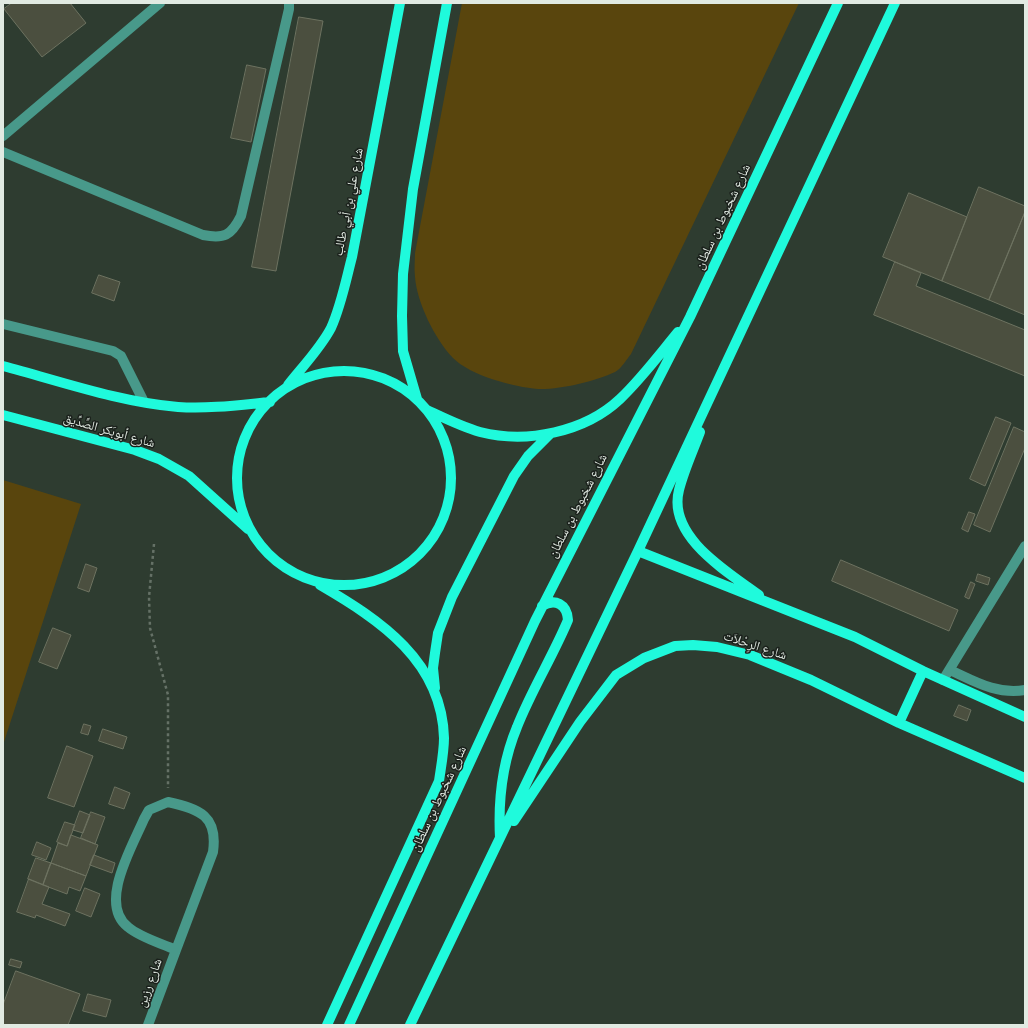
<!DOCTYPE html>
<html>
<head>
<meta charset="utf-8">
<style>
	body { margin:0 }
	#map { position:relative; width:1028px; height:1028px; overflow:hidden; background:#2e3c30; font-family:Arial,sans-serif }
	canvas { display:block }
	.frame { position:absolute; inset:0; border:4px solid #e1eae2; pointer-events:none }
</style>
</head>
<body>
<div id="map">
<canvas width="1028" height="1028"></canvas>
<div class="frame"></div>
</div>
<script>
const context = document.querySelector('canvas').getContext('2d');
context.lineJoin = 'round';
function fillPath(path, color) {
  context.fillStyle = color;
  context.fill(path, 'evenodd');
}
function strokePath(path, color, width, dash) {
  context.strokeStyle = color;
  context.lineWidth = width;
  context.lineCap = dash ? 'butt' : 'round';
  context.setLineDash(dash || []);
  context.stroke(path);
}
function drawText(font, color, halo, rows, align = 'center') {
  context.font = font + ' Arial,"Noto Naskh Arabic",sans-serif';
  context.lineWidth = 3;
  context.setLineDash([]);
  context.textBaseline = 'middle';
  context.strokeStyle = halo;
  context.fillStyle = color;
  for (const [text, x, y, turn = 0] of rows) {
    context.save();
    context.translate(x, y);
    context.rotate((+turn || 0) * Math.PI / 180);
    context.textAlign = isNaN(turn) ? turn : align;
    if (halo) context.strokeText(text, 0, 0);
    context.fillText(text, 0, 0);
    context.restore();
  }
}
const green = new Path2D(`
	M 462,3 L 799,3 L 631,354 C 627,359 621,369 615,372 C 596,381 559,390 538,389 C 514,387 471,376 453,358 C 435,339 417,303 415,277 C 414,269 415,260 415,253 Z
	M 3,480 L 81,504 L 3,745 Z`);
const building = new Path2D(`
	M 12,3 L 70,3 L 86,23 L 42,57 L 4,9 Z
	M 299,17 L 323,21 L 276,271 L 252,267 Z
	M 247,65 L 266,69 L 251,142 L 231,138 Z
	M 979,187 L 1025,206 L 1025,212 L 989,300 L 942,281 Z
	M 909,193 L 967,217 L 942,281 L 883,257 Z
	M 1025,212 L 1025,315 L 989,300 Z
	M 895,262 L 921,273 L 916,286 L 1025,330 L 1025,376 L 874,315 Z
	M 99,275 L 120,282 L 114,301 L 92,293 Z
	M 996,417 L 1011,423 L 985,486 L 970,479 Z
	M 1014,427 L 1025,432 L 1025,448 L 990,532 L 974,525 Z
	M 969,512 L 975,514 L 968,532 L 962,529 Z
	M 841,560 L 958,610 L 949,631 L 832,581 Z
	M 86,564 L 97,568 L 89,592 L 78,588 Z
	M 978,574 L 990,578 L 988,585 L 976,581 Z
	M 971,582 L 975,584 L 969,599 L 965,597 Z
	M 53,628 L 71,635 L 57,669 L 39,662 Z
	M 959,705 L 971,710 L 967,721 L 954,716 Z
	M 84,724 L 91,726 L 88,735 L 81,733 Z
	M 103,729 L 127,737 L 123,749 L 99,741 Z
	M 67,746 L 93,756 L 74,807 L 48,798 Z
	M 115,787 L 130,793 L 124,809 L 109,804 Z
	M 80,811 L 90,815 L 83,833 L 73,830 Z
	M 91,812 L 105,817 L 95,844 L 81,838 Z
	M 65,822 L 75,825 L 67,846 L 57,842 Z
	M 71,835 L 98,845 L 86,876 L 51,863 L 58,843 L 67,846 Z
	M 37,842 L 51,848 L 46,860 L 32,855 Z
	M 94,855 L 115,863 L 112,873 L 90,865 Z
	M 36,858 L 51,863 L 43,885 L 28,879 Z
	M 51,863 L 86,876 L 80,891 L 69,887 L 67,894 L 43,885 Z
	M 29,879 L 49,887 L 42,904 L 70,914 L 65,926 L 36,915 L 35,918 L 17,912 Z
	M 85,888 L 100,894 L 91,917 L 76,911 Z
	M 11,959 L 22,962 L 20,968 L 9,965 Z
	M 16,971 L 80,994 L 68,1025 L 3,1025 L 3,1005 Z
	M 88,994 L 111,1000 L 106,1017 L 83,1011 Z`);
const path = new Path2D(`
	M 154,544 L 149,597 L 150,628 L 168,695 L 168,788`);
const minor = new Path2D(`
	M 3,136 L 160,3
	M 3,152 L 203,235 C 224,239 231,236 241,216 L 289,9 L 289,3
	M 3,324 L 113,351 L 121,356 L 144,402
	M 950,670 C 974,681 997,695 1025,690
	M 943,680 L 1025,546
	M 168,802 C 200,809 218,816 213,852 L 176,950 C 161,943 141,938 128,927 C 98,904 132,847 144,819 L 149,810 Z
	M 148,1025 L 176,950`);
const major = new Path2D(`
	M 3,366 C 60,381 119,402 178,407 C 209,409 239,405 270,402
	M237 478a107 107 0 1 1 214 0a107 107 0 1 1-214 0Z
	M 288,385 C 302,367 320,349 331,328 C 341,306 346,280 352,257 L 400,3
	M 417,399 L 403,351 L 402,316 L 403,274 L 413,189 L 447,3
	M 427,410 C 444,418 462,427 480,432 C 527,444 585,432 620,399 C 641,379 659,355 678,332
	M 3,415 L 135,450 L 159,459 L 189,476 L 248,529
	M 700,432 C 693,451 684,470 679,490 C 667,537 728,572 759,595
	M 638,551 L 855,637 L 923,671 L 1025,717
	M 320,585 C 380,620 442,661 444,738 C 444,752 441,767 439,781 L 327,1025
	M 435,688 L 433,668 L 435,653 L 438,633 L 452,597 L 514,476 L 528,456 L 550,434
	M 899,723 L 923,671
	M 514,821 L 580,722 L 616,675 L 644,658 L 675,646 L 693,645 L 717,647 L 750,655 L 811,680 L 899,723 L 1025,778
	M 500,838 C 498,800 502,763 517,727 C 531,691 553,656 568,620 C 567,604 555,598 542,606
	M 349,1025 L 535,621 L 690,317 L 838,3
	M 410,1025 L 638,551 L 895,3`);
const streetNames = [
	["شارع علي بن أبي طالب",349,202,-79],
	["شارع شخبوط بن سلطان",723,217,-65],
	["شارع أبوبَكر الصِّدِّيق",109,431,16],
	["شارع شخبوط بن سلطان",578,506,-63],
	["شارع الرِحْلاَت",755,646,18],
	["شارع شخبوط بن سلطان",439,799,-65],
	["شارع رزين",150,983,-70]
];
fillPath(green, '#59450d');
fillPath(building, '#4b4f3f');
strokePath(building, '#6d7260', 1);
strokePath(path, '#657166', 2.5, [3, 3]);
strokePath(minor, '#48998a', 10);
strokePath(major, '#1ffadc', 10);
drawText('13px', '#e1eae2', '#1b211c', streetNames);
</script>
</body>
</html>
